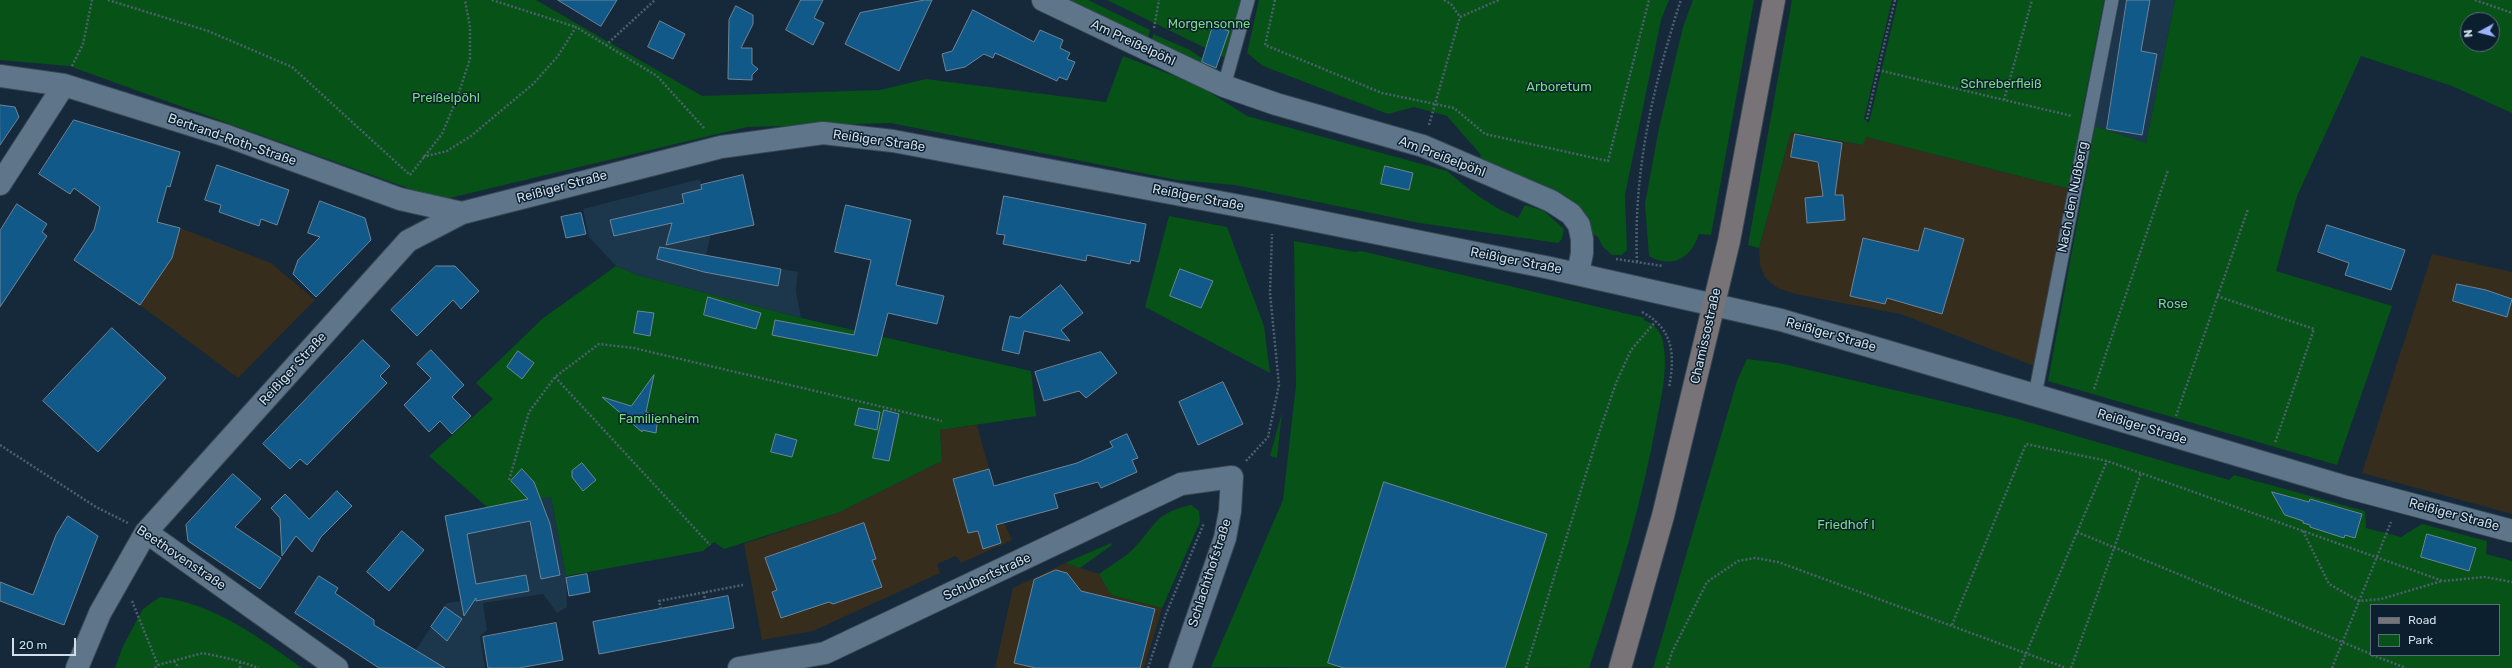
<!DOCTYPE html>
<html>
<head>
<meta charset="utf-8">
<style>
	body { margin:0 }
	#map { position:relative; width:2512px; height:668px; overflow:hidden; background:#15293a; font-family:Rubik,sans-serif }
	canvas { display:block }
	.legend { position:absolute; left:2370px; top:604px; width:130px; height:52px; box-sizing:border-box; background:#0b1f2f; border:1px solid #5b6c7a; margin:0; padding:5px 7px; list-style:none; font-size:12px; color:#d2dfea }
	.legend li { display:flex; align-items:center; gap:8px; height:20px }
	.legend b { width:20px; border:1px solid #5b6c7a }
	.north { position:absolute; left:2460px; top:12px; width:40px; height:40px; box-sizing:border-box; background:#0b1f2f; border:1px solid #5b6c7a; border-radius:50%; rotate:263deg; font-size:11px; font-weight:700; line-height:16px; text-align:center; color:#d2dfea }
	.north::after { content:''; display:block; margin:auto; width:14px; height:18px; background:#9bb4fd; clip-path:polygon(50% 0,100% 100%,50% 72%,0 100%) }
	.scale { position:absolute; left:12px; top:638px; width:64px; height:18px; box-sizing:border-box; border:2px solid #d2dfea; border-top:0; padding-left:5px; font-size:12px; line-height:14px; white-space:nowrap; color:#d2dfea; -webkit-text-stroke:3px #0b1f2f; paint-order:stroke }
</style>
</head>
<body>
<div id="map">
<canvas width="2512" height="668"></canvas>
<ul class="legend">
<li><b style="height:5px;background:#777376"></b>Road</li>
<li><b style="height:11px;background:#075217"></b>Park</li>
</ul>
<div class="north">N</div>
<div class="scale">20 m</div>
</div>
<script>
const context = document.querySelector('canvas').getContext('2d');
context.lineJoin = 'round';
function fillPath(path, color) {
  context.fillStyle = color;
  context.fill(path, 'evenodd');
}
function strokePath(path, color, width, dash) {
  context.strokeStyle = color;
  context.lineWidth = width;
  context.lineCap = dash ? 'butt' : 'round';
  context.setLineDash(dash || []);
  context.stroke(path);
}
function drawText(font, color, halo, rows, align = 'center') {
  context.font = font + ' Rubik,sans-serif';
  context.lineWidth = 3;
  context.setLineDash([]);
  context.textBaseline = 'middle';
  context.strokeStyle = halo;
  context.fillStyle = color;
  for (const [text, x, y, turn = 0] of rows) {
    context.save();
    context.translate(x, y);
    context.rotate((+turn || 0) * Math.PI / 180);
    context.textAlign = isNaN(turn) ? turn : align;
    if (halo) context.strokeText(text, 0, 0);
    context.fillText(text, 0, 0);
    context.restore();
  }
}
const commercial = new Path2D(`
	M 1791,132 L 1862,145 L 1866,137 L 2070,189 L 2034,366 L 1901,314 L 1800,295 L 1779,289 L 1771,283 L 1764,276 L 1760,265 L 1759,248 Z
	M 102,201 L 120,211 L 180,228 L 271,263 L 315,300 L 238,378 L 140,305 L 74,260 L 94,230 Z
	M 2432,254 L 2512,272 L 2512,514 L 2362,473 Z
	M 977,425 L 1004,523 L 1012,540 L 961,563 L 956,556 L 937,564 L 940,573 L 813,631 L 762,640 L 744,544 L 840,512 L 942,461 L 940,430 Z
	M 1065,563 L 1099,574 L 1111,595 L 1162,608 L 1144,668 L 995,668 L 1013,588 Z`);
const built = new Path2D(`
	M 2120,0 L 2175,0 L 2146,143 L 2095,126 Z
	M 700,179 L 710,226 L 710,238 L 706,255 L 798,272 L 796,291 L 801,318 L 637,275 L 616,266 L 589,237 L 583,209 Z
	M 551,497 L 566,576 L 567,607 L 557,613 L 543,594 L 483,603 L 487,630 L 480,636 L 485,668 L 404,668 L 447,603 L 461,601 L 445,516 Z`);
const green = new Path2D(`
	M 0,0 L 536,0 L 702,96 L 880,90 L 926,79 L 1106,102 L 1123,56 L 1198,85 L 1247,116 L 1447,171 C 1469,190 1491,207 1518,218 L 1525,205 L 1544,211 L 1564,229 L 1562,239 L 1558,243 L 1420,223 L 1235,185 L 1177,180 L 891,123 L 747,127 L 441,200 L 69,66 L 0,60 Z
	M 1061,0 L 1088,0 L 1150,30 L 1148,40 Z
	M 1107,0 L 1242,0 L 1224,57 Z
	M 1259,0 L 1669,0 L 1661,20 L 1625,195 L 1627,250 L 1622,255 L 1612,255 L 1603,247 L 1598,237 L 1590,232 L 1573,204 L 1537,182 L 1479,161 L 1481,155 L 1447,116 L 1414,107 L 1388,114 L 1263,66 L 1247,53 Z
	M 1693,0 L 1754,0 L 1711,235 L 1699,234 C 1691,258 1673,269 1649,256 L 1645,204 L 1659,128 L 1683,27 Z
	M 1792,0 L 1892,0 L 1864,119 L 1869,123 L 1898,0 L 2104,0 L 2081,118 L 2070,189 L 1866,137 L 1863,145 L 1791,132 L 1759,248 L 1748,245 Z
	M 2175,0 L 2512,0 L 2512,113 L 2452,86 L 2361,56 L 2297,196 L 2276,271 L 2392,306 L 2337,465 L 2048,381 L 2095,126 L 2146,143 ZM 2468,20 L 2492,20 L 2492,44 L 2468,44 Z
	M 1153,34 L 1190,50 L 1220,71 L 1218,75 L 1152,43 Z
	M 1169,216 L 1227,227 L 1264,326 L 1270,373 L 1145,307 Z
	M 1294,241 L 1355,252 L 1361,251 L 1645,318 L 1643,320 C 1652,322 1659,329 1662,338 C 1669,364 1662,394 1657,419 C 1642,504 1617,586 1589,668 L 1211,667 L 1283,500 L 1296,385 Z
	M 616,266 L 637,275 L 801,318 L 1031,371 L 1036,416 L 940,430 L 942,461 L 840,512 L 724,549 L 714,542 L 703,551 L 566,576 L 551,497 L 506,506 L 487,507 L 429,456 L 493,399 L 476,383 L 542,319 Z
	M 1747,359 L 1779,363 L 2014,418 L 2229,480 L 2234,475 L 2365,511 L 2366,528 L 2401,537 L 2422,524 L 2487,541 L 2486,554 L 2512,561 L 2512,668 L 1653,668 L 1737,381 ZM 2371,605 L 2499,605 L 2499,655 L 2371,655 Z
	M 1282,412 L 1277,458 L 1270,456 Z
	M 1191,505 L 1199,511 L 1200,522 L 1162,608 L 1111,595 L 1099,574 C 1111,565 1126,557 1136,546 C 1158,522 1156,513 1191,505 Z
	M 1111,543 L 1112,545 L 1080,568 L 1065,563 Z
	M 160,597 C 215,604 258,637 302,668 L 115,668 L 123,646 L 143,609 Z`);
const building = new Path2D(`
	M 558,0 L 617,0 L 601,26 Z
	M 801,0 L 823,0 L 814,18 L 824,23 L 813,45 L 786,30 Z
	M 925,0 L 932,0 L 899,71 L 845,44 L 860,13 Z
	M 2127,0 L 2150,0 L 2141,51 L 2157,54 L 2142,135 L 2107,129 Z
	M 736,6 L 753,15 L 753,24 L 741,48 L 752,48 L 752,64 L 758,69 L 752,75 L 752,80 L 728,79 L 729,20 Z
	M 973,10 L 1034,42 L 1040,30 L 1063,40 L 1060,48 L 1070,53 L 1067,59 L 1075,62 L 1067,80 L 1059,77 L 1057,81 L 995,53 L 993,58 L 984,54 L 965,67 L 946,71 L 942,54 L 952,51 Z
	M 660,21 L 685,34 L 673,59 L 648,47 Z
	M 1213,26 L 1229,31 L 1216,68 L 1202,62 Z
	M 0,105 L 15,107 L 19,117 L 0,145 Z
	M 74,120 L 180,152 L 170,187 L 167,186 L 157,222 L 180,228 L 172,258 L 140,305 L 74,260 L 94,230 L 100,207 L 74,188 L 70,194 L 39,174 Z
	M 1795,134 L 1842,143 L 1835,195 L 1843,195 L 1845,220 L 1807,223 L 1805,198 L 1823,196 L 1818,162 L 1791,157 Z
	M 217,165 L 289,190 L 277,225 L 261,219 L 259,226 L 219,212 L 221,205 L 205,200 Z
	M 1385,166 L 1413,173 L 1409,190 L 1381,184 Z
	M 743,175 L 754,225 L 666,245 L 672,223 L 614,236 L 610,220 L 684,203 L 682,194 L 702,189 L 701,185 Z
	M 1004,196 L 1146,224 L 1139,262 L 1131,260 L 1130,264 L 1087,255 L 1086,261 L 1003,244 L 1005,235 L 997,234 Z
	M 320,201 L 365,218 L 371,240 L 316,297 L 293,274 L 298,260 L 320,237 L 308,233 Z
	M 17,204 L 47,224 L 42,232 L 47,236 L 0,307 L 0,231 Z
	M 846,205 L 911,220 L 896,285 L 944,296 L 937,324 L 888,313 L 877,356 L 772,335 L 775,320 L 854,335 L 871,260 L 835,252 Z
	M 581,213 L 586,234 L 566,238 L 561,217 Z
	M 2327,225 L 2405,250 L 2391,290 L 2345,275 L 2349,263 L 2318,252 Z
	M 1925,228 L 1964,239 L 1942,314 L 1887,298 L 1885,304 L 1850,296 L 1863,238 L 1918,251 Z
	M 660,247 L 781,269 L 778,286 L 704,272 L 657,259 Z
	M 436,266 L 455,266 L 479,291 L 461,309 L 453,300 L 417,336 L 391,310 Z
	M 1180,269 L 1213,281 L 1201,308 L 1170,296 Z
	M 2457,284 L 2486,290 L 2512,299 L 2507,317 L 2453,301 Z
	M 1061,285 L 1083,313 L 1061,330 L 1070,341 L 1024,331 L 1019,354 L 1002,350 L 1010,316 L 1019,318 Z
	M 708,297 L 761,313 L 756,329 L 704,315 Z
	M 638,311 L 654,313 L 650,336 L 634,333 Z
	M 112,328 L 166,378 L 98,452 L 43,401 Z
	M 363,340 L 390,366 L 380,376 L 387,383 L 307,465 L 300,459 L 290,469 L 263,444 Z
	M 431,350 L 464,385 L 452,397 L 471,416 L 452,434 L 440,421 L 429,432 L 404,405 L 431,378 L 417,364 Z
	M 518,351 L 534,363 L 522,379 L 507,367 Z
	M 1101,352 L 1117,373 L 1086,398 L 1079,391 L 1044,401 L 1035,372 Z
	M 654,375 L 646,412 L 658,416 L 656,433 L 642,430 L 642,432 L 602,397 L 631,406 Z
	M 1223,382 L 1243,424 L 1198,445 L 1179,402 Z
	M 859,408 L 880,412 L 877,430 L 855,425 Z
	M 884,410 L 899,414 L 889,461 L 873,458 Z
	M 776,434 L 797,440 L 792,457 L 771,452 Z
	M 1127,434 L 1138,458 L 1132,460 L 1137,472 L 1101,488 L 1098,482 L 1054,494 L 1058,508 L 996,525 L 1001,543 L 983,549 L 978,531 L 968,533 L 953,479 L 989,469 L 994,486 L 1077,463 L 1113,447 L 1110,442 Z
	M 582,463 L 596,480 L 583,491 L 572,477 L 572,471 Z
	M 522,469 L 534,482 L 550,524 L 560,575 L 541,579 L 530,521 L 467,534 L 476,584 L 526,575 L 529,591 L 476,601 L 476,598 L 464,616 L 445,516 L 528,499 L 511,481 Z
	M 233,474 L 261,499 L 235,527 L 281,558 L 260,589 L 188,541 L 186,525 Z
	M 1384,482 L 1547,534 L 1505,668 L 1344,668 L 1328,663 Z
	M 337,491 L 352,506 L 321,537 L 312,552 L 296,536 L 282,556 L 280,518 L 271,508 L 285,494 L 309,519 Z
	M 2272,492 L 2309,502 L 2310,499 L 2362,514 L 2355,538 L 2345,535 L 2344,538 L 2310,527 L 2310,525 L 2303,523 L 2303,521 L 2285,515 Z
	M 68,516 L 98,536 L 64,625 L 0,601 L 0,582 L 33,595 L 56,535 Z
	M 864,523 L 876,559 L 872,560 L 882,587 L 833,604 L 829,602 L 781,618 L 772,592 L 777,590 L 765,558 Z
	M 402,531 L 424,550 L 389,591 L 367,572 Z
	M 2427,534 L 2476,548 L 2469,571 L 2421,557 Z
	M 1056,570 L 1067,573 L 1081,591 L 1155,609 L 1140,668 L 1036,668 L 1014,663 L 1034,580 Z
	M 587,574 L 590,592 L 569,596 L 566,578 Z
	M 319,576 L 338,588 L 335,593 L 374,620 L 374,625 L 445,668 L 379,668 L 295,613 Z
	M 728,596 L 734,628 L 599,654 L 593,622 Z
	M 445,607 L 462,619 L 447,641 L 431,627 Z
	M 556,623 L 563,660 L 519,668 L 488,668 L 483,637 Z`);
const path = new Path2D(`
	M 108,0 L 208,31 L 292,67 L 410,175
	M 492,0 L 576,27
	M 1275,0 L 1265,45 L 1382,93 L 1454,108 L 1485,134 L 1608,161 L 1649,0
	M 1444,0 L 1451,4 L 1460,17
	M 1895,0 L 1878,70 L 2072,116
	M 2475,0 L 2512,13
	M 1460,17 L 1499,0
	M 1154,28 L 1159,0
	M 606,45 L 657,76 L 704,128
	M 72,66 L 83,44 L 92,0
	M 2004,100 L 2032,0
	M 1867,119 L 1878,70
	M 1429,125 L 1460,17
	M 423,157 L 447,151 L 471,136 L 533,84 L 558,56 L 576,27 L 606,45 L 655,0
	M 410,175 L 442,134 L 457,98 L 470,59 L 470,27 L 465,0
	M 1616,259 L 1663,266
	M 1637,262 C 1634,190 1646,119 1666,49 C 1671,33 1675,16 1681,0
	M 2217,296 L 2314,329 L 2275,443
	M 1642,312 C 1674,329 1675,355 1669,388
	M 555,377 L 710,545
	M 2094,389 L 2168,170
	M 2176,416 L 2248,209
	M 0,445 L 96,507 L 128,523
	M 1246,461 L 1268,437 L 1279,385 L 1270,293 L 1272,234
	M 509,480 L 529,412 L 555,377 L 599,344 L 634,348 L 942,421
	M 2303,531 L 2329,584 L 2359,601 L 2381,599 L 2442,581
	M 2077,532 L 2371,654
	M 704,592 L 705,601
	M 132,601 L 158,665
	M 661,609 L 659,601 L 743,585
	M 1952,625 L 2026,444 L 2107,461 L 2443,581 L 2485,577 L 2512,582
	M 2372,655 L 2406,668
	M 174,661 L 179,668
	M 155,668 L 158,665 L 203,653 L 235,660 L 259,668
	M 240,668 L 240,662
	M 1148,668 L 1166,614 L 1204,523
	M 1526,668 L 1594,448 L 1616,383 L 1631,350 L 1656,321
	M 1667,668 L 1672,652 L 1707,582 L 1738,561 L 1755,558 L 1778,562 L 2066,668
	M 2020,668 L 2107,461
	M 2071,668 L 2141,473
	M 2332,668 L 2391,522`);
const lane = new Path2D(`
	M 1224,86 L 1248,0
	M 2035,395 L 2112,0`);
const street = new Path2D(`
	M 1043,0 L 1224,86 L 1276,104 L 1423,146 L 1551,201 L 1571,214 L 1579,225 L 1582,239 L 1582,253 L 1578,274
	M 0,76 L 64,85 L 227,136 L 400,199 L 462,213
	M 0,184 L 64,85
	M 146,532 L 337,668
	M 77,668 L 100,613 L 146,532 L 408,241 L 462,213 L 721,147 L 823,133 L 893,141 L 1272,212 L 1550,268 L 1781,320 L 2346,487 L 2512,531
	M 739,668 L 825,653 L 1181,484 L 1232,477 L 1230,511 L 1225,538 L 1180,668`);
const secondary = new Path2D(`
	M 1620,668 L 1663,516 L 1729,241 L 1774,0`);
const parkNames = [
	["Morgensonne",1209,24],
	["Schreberfleiß",2001,84],
	["Arboretum",1559,87],
	["Preißelpöhl",446,98],
	["Rose",2173,304],
	["Familienheim",659,419],
	["Friedhof I",1846,525]
];
const streetNames = [
	["Am Preißelpöhl",1133,43,25],
	["Bertrand-Roth-Straße",232,140,19],
	["Reißiger Straße",879,141,8],
	["Am Preißelpöhl",1442,157,21],
	["Reißiger Straße",562,187,-15],
	["Nach den Nußberg",2073,197,-79],
	["Reißiger Straße",1198,198,11],
	["Reißiger Straße",1516,261,11],
	["Reißiger Straße",1831,335,16],
	["Chamissostraße",1706,336,-77],
	["Reißiger Straße",293,369,-48],
	["Reißiger Straße",2142,427,17],
	["Reißiger Straße",2454,515,15],
	["Beethovenstraße",181,558,34],
	["Schlachthofstraße",1210,573,-72],
	["Schubertstraße",987,577,-25]
];
fillPath(commercial, '#362d1d');
fillPath(built, '#1c364b');
fillPath(green, '#075217');
fillPath(building, '#115989');
strokePath(building, '#6e8599', 1);
strokePath(lane, '#374755', 15);
strokePath(street, '#374755', 24);
strokePath(secondary, '#374755', 24);
strokePath(path, '#4e606f', 2.5, [2, 2]);
strokePath(lane, '#5f7589', 13);
strokePath(street, '#5f7589', 22);
strokePath(secondary, '#777376', 22);
drawText('13px', '#78dd80', '#0b1f2f', parkNames);
drawText('13px', '#d2dfea', '#0b1f2f', streetNames);
</script>
</body>
</html>
